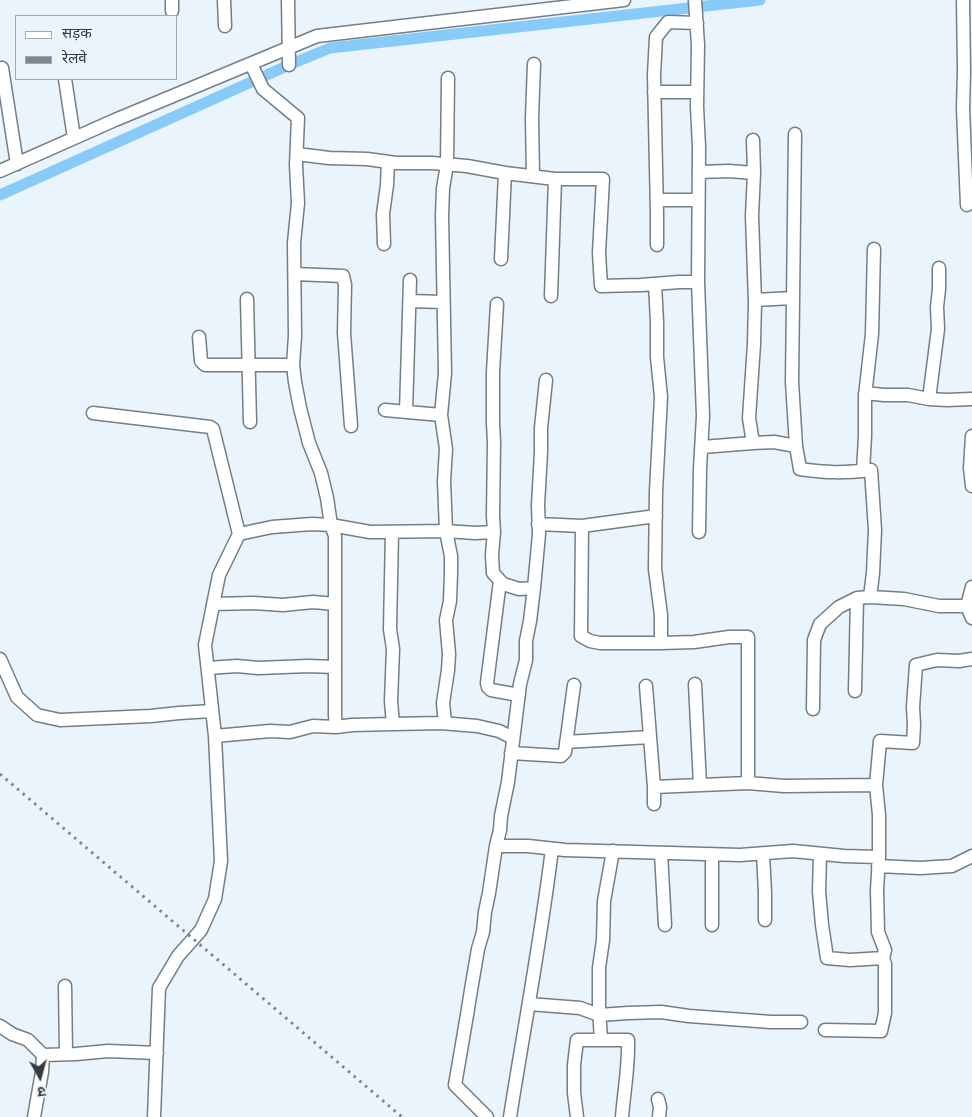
<!DOCTYPE html>
<html>
<head>
<meta charset="utf-8">
<style>
	body { margin:0 }
	#map { position:relative; width:972px; height:1117px; overflow:hidden; background:#e9f4fc; font-family:"Crimson Pro","Noto Sans Devanagari",serif }
	canvas { display:block }
	.legend { position:absolute; left:15px; top:15px; width:162px; height:65px; box-sizing:border-box; background:#e9f4fc; border:1px solid #a1aab0; margin:0; padding:6px 9px; list-style:none; font-size:15px; color:#353a3d }
	.legend li { display:flex; align-items:center; gap:10px; height:25px }
	.legend b { width:25px; border:1px solid #a1aab0 }
	.north { position:absolute; left:15px; top:1052px; width:50px; height:50px; -webkit-text-stroke:4px #e9f4fc; paint-order:stroke; rotate:173deg; font-size:14px; font-weight:700; line-height:20px; text-align:center; color:#353a3d }
	.north::after { content:''; display:block; margin:auto; width:18px; height:22px; background:#353a3d; clip-path:polygon(50% 0,100% 100%,50% 72%,0 100%) }
</style>
</head>
<body>
<div id="map">
<canvas width="972" height="1117"></canvas>
<ul class="legend">
<li><b style="height:6px;background:#fff"></b>सड़क</li>
<li><b style="height:6px;background:#7f878c"></b>रेलवे</li>
</ul>
<div class="north">उ</div>
</div>
<script>
const context = document.querySelector('canvas').getContext('2d');
context.lineJoin = 'round';
function strokePath(path, color, width, dash) {
  context.strokeStyle = color;
  context.lineWidth = width;
  context.lineCap = dash ? 'butt' : 'round';
  context.setLineDash(dash || []);
  context.stroke(path);
}
const canal = new Path2D(`
	M 0,195 L 289,65 L 330,48 L 760,0`);
const minor = new Path2D(`
	M 172,0 L 172,11
	M 224,0 L 225,26
	M 288,0 L 289,65
	M 963,0 L 964,71 L 963,109 L 967,205
	M 2,68 L 17,164
	M 65,79 L 74,138
	M 654,92 L 697,92
	M 795,134 L 792,382 L 796,446
	M 753,140 L 754,173
	M 297,154 L 329,158 L 367,159 L 396,163 L 432,163 L 467,166 L 505,173 L 555,179 L 603,179 L 599,253 L 601,286 L 641,285 L 679,282 L 698,282 L 699,147 L 697,107 L 698,45 L 695,0
	M 0,171 L 115,120 L 317,36 L 624,0
	M 699,172 L 729,171 L 754,173 L 752,216 L 755,302 L 754,344 L 749,418 L 753,443 L 774,442 L 796,446 L 800,469 C 826,473 844,473 871,470 L 875,530 L 873,573 L 870,597 L 904,599 L 939,606 L 967,606 L 972,618
	M 533,176 L 532,118 L 534,64
	M 657,200 L 698,200
	M 384,244 L 383,214 L 387,185 L 388,162
	M 657,245 L 657,214 L 654,75 L 656,37 L 668,22 L 697,23
	M 501,259 L 505,173
	M 295,274 L 343,276 L 345,285 L 344,333 L 351,426
	M 698,282 L 703,416 L 700,469 L 699,532
	M 655,284 L 657,322 L 657,357 L 661,397 L 656,491 L 655,569 L 661,615 L 661,643 L 694,642 L 729,637 L 748,637 L 748,783
	M 551,296 L 555,179
	M 247,299 L 250,422
	M 755,300 L 793,298
	M 410,301 L 443,302
	M 497,304 L 493,372 L 493,423 L 494,442 L 493,516 L 494,532 L 492,555 L 493,573 L 503,584 L 519,589 L 534,588 L 539,534 L 538,505 L 541,452 L 541,428 L 546,380
	M 199,337 L 201,361 L 205,365 L 293,365
	M 865,393 L 884,395 L 908,395 L 929,399 L 947,400 L 972,399
	M 929,399 L 938,329 L 937,307 L 939,289 L 939,268
	M 385,410 L 441,415
	M 406,412 L 410,280
	M 93,413 L 210,427 L 213,429 L 239,534
	M 972,436 L 970,468 L 972,486
	M 702,447 L 753,443
	M 863,471 L 865,436 L 865,396 L 872,334 L 874,249
	M 538,524 L 582,526 L 656,516
	M 331,525 L 370,532 L 446,531 L 444,481 L 446,449 L 441,415 L 445,373 L 442,216 L 443,188 L 447,165 L 448,78
	M 331,525 L 335,536 L 335,715 L 336,727
	M 582,526 L 581,636 L 590,641 L 600,643 L 661,643
	M 392,532 L 390,629 L 393,649 L 391,701 L 393,724
	M 500,581 L 487,683 L 488,687 L 491,690 L 519,695
	M 213,604 L 254,603 L 283,605 L 313,602 L 335,604
	M 967,606 L 972,587
	M 0,659 L 17,697 L 37,715 L 60,720 L 151,716 L 179,713 L 212,711
	M 208,668 L 237,666 L 258,668 L 308,666 L 335,667
	M 695,684 L 700,785
	M 646,686 L 654,787 L 654,804
	M 855,691 L 857,598
	M 813,709 L 814,640 L 820,624 L 839,607 L 857,598 L 870,597
	M 445,723 L 443,703 L 448,670 L 449,654 L 446,620 L 450,601 L 451,573 L 451,556 L 446,531 L 475,533 L 494,532
	M 215,736 L 270,731 L 290,732 L 313,726 L 336,727 L 352,725 L 393,724 L 441,723 L 477,726 L 499,731 L 513,738
	M 566,742 L 650,737
	M 511,753 L 561,756 L 565,752 L 574,685
	M 654,787 L 748,783 L 784,786 L 876,785
	M 496,846 L 528,846 L 565,850 L 740,855 L 793,851 L 844,856 L 879,857 L 877,890 L 878,932 L 885,950 L 883,958 L 885,964 L 885,1013 L 881,1031 L 825,1030
	M 661,853 L 665,925
	M 712,854 L 712,925
	M 763,854 L 765,893 L 765,920
	M 820,854 L 819,891 L 822,925 L 827,958 L 850,960 L 883,958
	M 879,857 L 879,815 L 876,785 L 880,741 L 913,743 L 914,725 L 913,707 L 916,665 L 937,660 L 959,661 L 972,659
	M 878,866 L 920,868 L 952,866 L 972,856
	M 65,986 L 66,1054
	M 529,1004 L 580,1008 L 599,1015 L 628,1013 L 661,1012 L 689,1016 L 771,1022 L 801,1022
	M 0,1026 L 12,1034 L 28,1040 L 43,1055
	M 601,1040 L 599,1009 L 599,968 L 603,940 L 604,901 L 613,851
	M 658,1099 L 660,1107 L 659,1117
	M 34,1117 L 42,1072 L 43,1055 L 76,1054 L 108,1051 L 157,1053
	M 154,1117 L 159,988 L 178,956 L 201,930 L 215,899 L 221,861 L 215,736 L 205,645 L 219,575 L 239,534 L 272,527 L 312,524 L 331,525 L 327,498 L 321,473 L 309,443 L 300,408 L 295,382 L 293,365 L 295,336 L 294,243 L 298,203 L 296,165 L 298,118 L 263,89 L 251,64
	M 487,1117 L 455,1085 L 467,1015 L 471,990 L 478,949 L 483,932 L 485,912 L 489,893 L 496,846 L 500,830 L 501,816 L 508,782 L 520,684 L 526,660 L 526,641 L 530,621 L 534,588
	M 510,1117 C 524,1028 541,939 552,849
	M 577,1117 L 574,1093 L 574,1065 L 577,1040 L 628,1040 C 629,1066 624,1091 622,1117`);
const rail = new Path2D(`
	M 0,774 L 402,1117`);
strokePath(canal, '#88cbf8', 11);
strokePath(minor, '#737e85', 15);
strokePath(minor, '#fff', 12);
strokePath(rail, '#7f878c', 3, [2.5, 5]);
</script>
</body>
</html>
